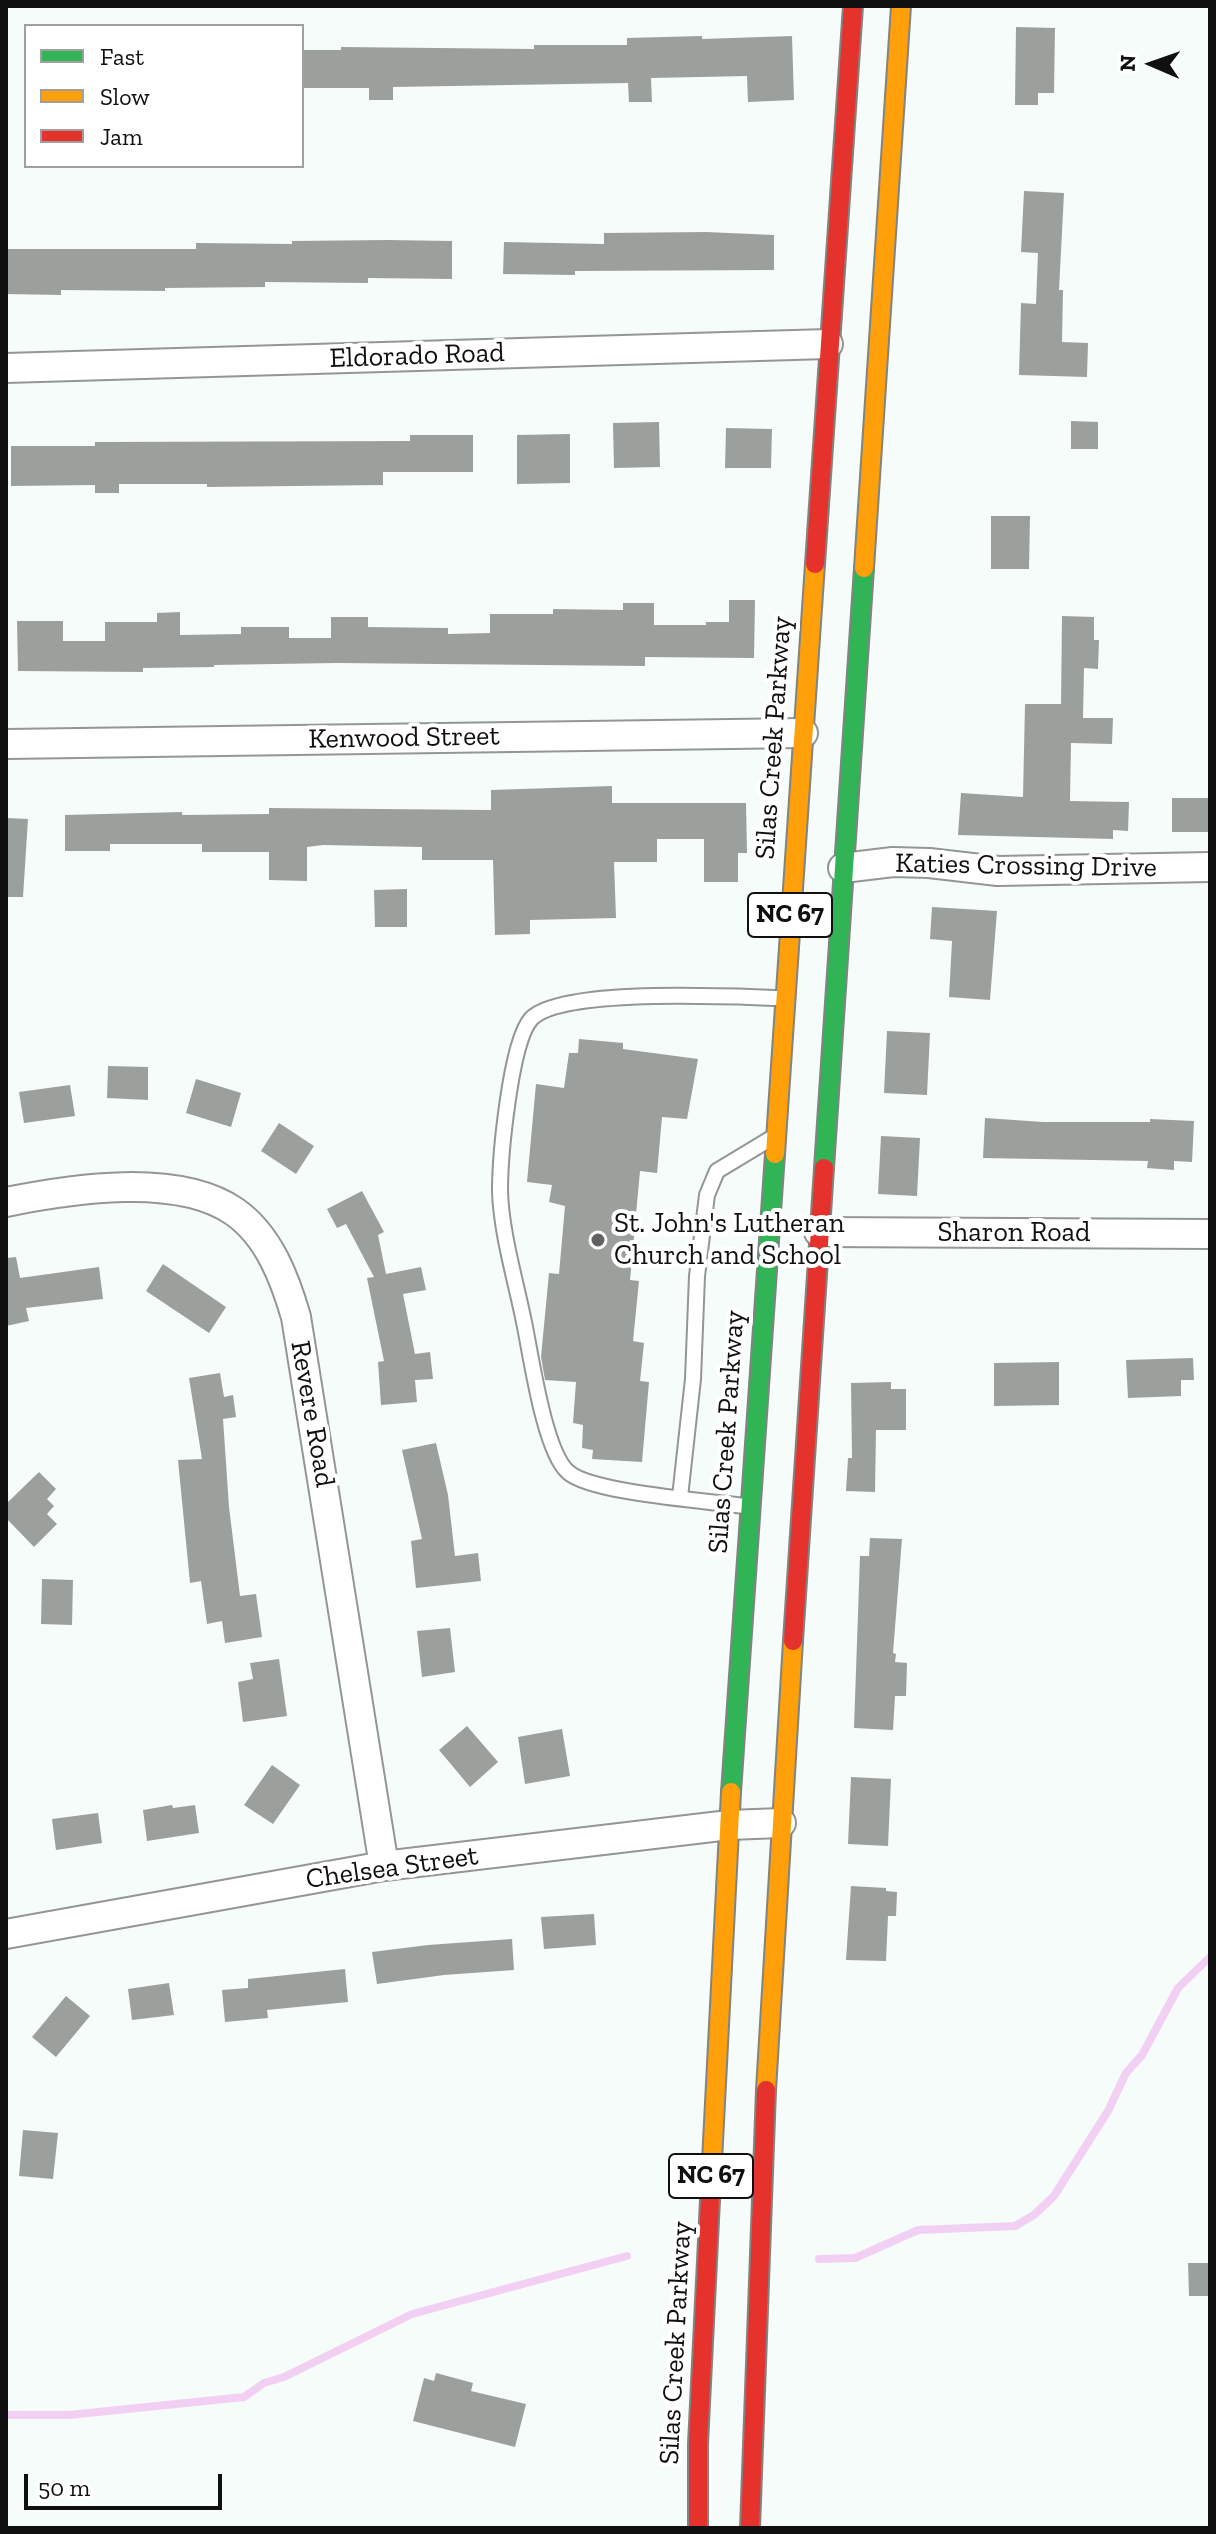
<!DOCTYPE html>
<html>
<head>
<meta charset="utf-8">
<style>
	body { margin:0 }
	#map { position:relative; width:1216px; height:2534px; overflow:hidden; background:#f6fcf9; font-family:"Zilla Slab",serif }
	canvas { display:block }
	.frame { position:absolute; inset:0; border:8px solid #101010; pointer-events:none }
	.legend { position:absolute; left:24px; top:24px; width:280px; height:144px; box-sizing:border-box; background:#fff; border:2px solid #9f9f9f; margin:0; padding:10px 14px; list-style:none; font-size:24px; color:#101010 }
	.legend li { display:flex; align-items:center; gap:16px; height:40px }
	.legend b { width:40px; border:2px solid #9f9f9f }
	.north { position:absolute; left:1112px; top:24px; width:80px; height:80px; -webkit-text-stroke:6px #fff; paint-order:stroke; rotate:272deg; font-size:22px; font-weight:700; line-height:32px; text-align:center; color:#101010 }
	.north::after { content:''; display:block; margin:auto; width:28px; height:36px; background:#101010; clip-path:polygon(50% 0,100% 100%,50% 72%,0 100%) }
	.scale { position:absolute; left:24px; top:2474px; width:198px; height:36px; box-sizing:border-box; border:4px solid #101010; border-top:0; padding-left:10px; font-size:24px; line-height:28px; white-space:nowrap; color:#101010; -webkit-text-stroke:6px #fff; paint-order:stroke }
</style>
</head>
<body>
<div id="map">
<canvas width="1216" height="2534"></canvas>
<div class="frame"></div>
<ul class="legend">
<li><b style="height:10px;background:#30b455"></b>Fast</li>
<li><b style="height:10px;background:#ff9f0a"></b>Slow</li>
<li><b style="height:10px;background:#e5322d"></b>Jam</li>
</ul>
<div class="north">N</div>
<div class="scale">50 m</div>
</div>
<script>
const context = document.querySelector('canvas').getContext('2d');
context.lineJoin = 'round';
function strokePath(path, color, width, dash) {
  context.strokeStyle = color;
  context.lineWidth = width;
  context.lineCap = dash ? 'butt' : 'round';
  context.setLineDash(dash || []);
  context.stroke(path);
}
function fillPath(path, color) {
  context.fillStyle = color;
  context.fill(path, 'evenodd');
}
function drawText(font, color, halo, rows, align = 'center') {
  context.font = font + ' "Zilla Slab",serif';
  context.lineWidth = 8;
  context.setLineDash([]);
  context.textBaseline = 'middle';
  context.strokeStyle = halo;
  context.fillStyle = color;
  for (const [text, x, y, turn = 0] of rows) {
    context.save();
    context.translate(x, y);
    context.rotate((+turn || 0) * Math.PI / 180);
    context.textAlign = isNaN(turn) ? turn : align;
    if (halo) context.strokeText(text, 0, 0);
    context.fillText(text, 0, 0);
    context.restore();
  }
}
const stream = new Path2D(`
	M 819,2259 L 855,2258 L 918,2230 L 1015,2226 L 1034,2215 L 1054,2196 L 1108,2111 L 1126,2073 L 1142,2055 L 1178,1988 L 1210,1957
	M 6,2415 L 69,2415 L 244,2397 L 264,2383 L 284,2377 L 412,2314 L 627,2256`);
const building = new Path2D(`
	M 1016,27 L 1055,28 L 1054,93 L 1038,93 L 1038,105 L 1015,105 Z
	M 702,36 L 702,39 L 792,36 L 794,100 L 748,102 L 747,76 L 651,78 L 652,102 L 629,102 L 628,83 L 393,87 L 393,100 L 369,100 L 369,88 L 302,88 L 302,50 L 341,50 L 341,47 L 534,49 L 534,45 L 627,45 L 627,38 Z
	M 1024,191 L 1064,193 L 1059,290 L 1063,290 L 1062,342 L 1088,343 L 1087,377 L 1019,375 L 1021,303 L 1036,304 L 1038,253 L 1021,252 Z
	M 706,232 L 774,235 L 774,270 L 575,271 L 575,275 L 503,274 L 504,242 L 604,244 L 604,233 Z
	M 388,240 L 452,241 L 452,279 L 368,278 L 368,283 L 265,282 L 265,287 L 165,288 L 165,291 L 61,290 L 61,295 L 6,294 L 6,249 L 196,249 L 196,243 L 292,244 L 292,241 Z
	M 1071,421 L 1098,422 L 1098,449 L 1071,449 Z
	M 659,422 L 660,467 L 614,468 L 613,423 Z
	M 726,428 L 772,429 L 771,468 L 725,468 Z
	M 570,434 L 570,483 L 517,484 L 517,435 Z
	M 410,435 L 473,435 L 473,472 L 383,472 L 383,485 L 207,487 L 207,484 L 119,484 L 119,493 L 95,493 L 95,485 L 11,486 L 11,446 L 95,446 L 95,442 L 410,441 Z
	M 991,516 L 1030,516 L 1029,569 L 991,569 Z
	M 729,600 L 755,600 L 754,658 L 645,657 L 645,666 L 336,663 L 214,665 L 214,667 L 143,668 L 143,672 L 18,671 L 17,621 L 63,621 L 63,641 L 105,641 L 105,622 L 157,622 L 157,613 L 180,612 L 180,635 L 241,634 L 241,627 L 289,627 L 289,638 L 331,638 L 331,617 L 368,617 L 368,627 L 448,628 L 448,634 L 490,633 L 490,614 L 553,614 L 553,609 L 623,610 L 623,603 L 654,603 L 654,625 L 706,625 L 706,622 L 729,622 Z
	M 1062,616 L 1094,617 L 1094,640 L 1099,640 L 1098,669 L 1084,668 L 1083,718 L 1113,718 L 1112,744 L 1071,743 L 1070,801 L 1129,802 L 1128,831 L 1113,830 L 1113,839 L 958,835 L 961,793 L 1023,797 L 1025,704 L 1061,704 Z
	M 612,786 L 612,803 L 746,803 L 747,853 L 738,853 L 738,882 L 704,882 L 704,839 L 657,839 L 657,862 L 614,862 L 616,918 L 530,920 L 530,934 L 495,935 L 493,860 L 422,860 L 422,847 L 323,845 L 307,847 L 307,881 L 269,880 L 269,852 L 202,852 L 202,844 L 110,844 L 110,851 L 65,851 L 65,815 L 182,812 L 182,815 L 269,814 L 269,808 L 491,810 L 491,790 Z
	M 1172,798 L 1210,798 L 1210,832 L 1172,832 Z
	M 6,818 L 28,819 L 23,897 L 6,897 Z
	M 407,889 L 407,927 L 375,927 L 374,890 Z
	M 932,907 L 997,911 L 990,1000 L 949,997 L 952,941 L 930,939 Z
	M 887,1031 L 930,1033 L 927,1095 L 884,1093 Z
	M 579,1039 L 623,1043 L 623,1049 L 698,1059 L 687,1119 L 662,1117 L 657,1173 L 640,1171 L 630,1280 L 639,1281 L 633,1341 L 644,1343 L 640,1381 L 649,1382 L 642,1462 L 592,1459 L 593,1450 L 582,1448 L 583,1425 L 573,1423 L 576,1382 L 545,1380 L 541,1357 L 549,1273 L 559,1274 L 565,1206 L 549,1202 L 552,1185 L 527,1182 L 536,1084 L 564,1088 L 569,1053 L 578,1053 Z
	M 108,1066 L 148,1067 L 148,1100 L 107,1098 Z
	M 196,1079 L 241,1093 L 231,1127 L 186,1113 Z
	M 70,1085 L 75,1116 L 24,1123 L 19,1092 Z
	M 985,1118 L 1043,1122 L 1150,1122 L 1150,1119 L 1194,1121 L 1192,1162 L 1174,1161 L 1174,1170 L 1147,1168 L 1148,1161 L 983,1158 Z
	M 279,1123 L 314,1146 L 296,1174 L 261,1151 Z
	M 881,1136 L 920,1138 L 917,1196 L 878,1194 Z
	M 362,1191 L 384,1232 L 378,1235 L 386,1274 L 421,1267 L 426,1290 L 403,1294 L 415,1354 L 430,1352 L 433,1379 L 415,1380 L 417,1402 L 381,1405 L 378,1362 L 384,1361 L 367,1278 L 374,1277 L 346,1224 L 337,1228 L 327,1209 Z
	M 16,1257 L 20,1278 L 99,1267 L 103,1299 L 26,1308 L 29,1321 L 6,1326 L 6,1258 Z
	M 163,1264 L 226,1307 L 209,1333 L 146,1291 Z
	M 1193,1358 L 1194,1380 L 1181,1380 L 1181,1396 L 1128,1398 L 1126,1360 Z
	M 1059,1362 L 1059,1405 L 994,1406 L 994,1363 Z
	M 220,1373 L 224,1397 L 233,1395 L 236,1417 L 223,1419 L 229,1507 L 240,1596 L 256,1594 L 262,1637 L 225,1643 L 222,1621 L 207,1624 L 201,1581 L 190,1583 L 178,1460 L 202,1459 L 189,1378 Z
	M 891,1382 L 891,1389 L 906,1389 L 906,1430 L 876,1430 L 875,1492 L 846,1491 L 848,1458 L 852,1458 L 851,1383 Z
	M 436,1443 L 448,1495 L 455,1556 L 478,1553 L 481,1581 L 416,1588 L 411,1541 L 422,1539 L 402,1450 Z
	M 39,1472 L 56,1489 L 47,1499 L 54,1506 L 47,1514 L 57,1524 L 34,1547 L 6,1518 L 6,1504 Z
	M 870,1538 L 902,1539 L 893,1653 L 896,1654 L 895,1662 L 907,1663 L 906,1696 L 895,1696 L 893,1730 L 854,1728 L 860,1556 L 869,1556 Z
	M 42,1579 L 73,1580 L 72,1625 L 41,1624 Z
	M 450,1628 L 455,1672 L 422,1677 L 417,1631 Z
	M 279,1659 L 287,1716 L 243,1722 L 238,1682 L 253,1679 L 250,1663 Z
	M 467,1726 L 498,1762 L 470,1787 L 439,1750 Z
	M 562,1729 L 570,1776 L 525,1784 L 518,1737 Z
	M 272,1765 L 300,1785 L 273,1824 L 244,1805 Z
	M 851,1777 L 891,1779 L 888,1846 L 848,1844 Z
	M 172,1805 L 173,1808 L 195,1805 L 199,1833 L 147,1841 L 143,1810 Z
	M 98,1813 L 102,1843 L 56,1850 L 52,1819 Z
	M 851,1886 L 886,1888 L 886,1891 L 897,1892 L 896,1916 L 888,1916 L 886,1961 L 846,1960 Z
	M 594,1914 L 596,1945 L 544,1949 L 541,1917 Z
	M 512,1939 L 514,1970 L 444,1975 L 377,1984 L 372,1952 L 428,1945 Z
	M 345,1969 L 348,2002 L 267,2010 L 268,2018 L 225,2022 L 222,1990 L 248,1988 L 248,1979 Z
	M 169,1983 L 174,2015 L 132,2020 L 128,1989 Z
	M 66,1996 L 90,2016 L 56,2057 L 32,2037 Z
	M 23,2130 L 58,2133 L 53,2179 L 19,2176 Z
	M 1188,2263 L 1210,2263 L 1210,2296 L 1189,2296 Z
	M 436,2373 L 473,2383 L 471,2391 L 526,2404 L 515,2447 L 413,2421 L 424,2378 L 434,2381 Z`);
const lane = new Path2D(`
	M 680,1497 L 693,1379 L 697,1276 L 707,1195 L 717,1171 L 770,1139
	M 745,1506 C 708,1501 591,1493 568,1472 C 544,1451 531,1355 524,1322 C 516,1282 501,1232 500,1191 C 500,1158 510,1043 531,1019 C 561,987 735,997 782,998`);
const street = new Path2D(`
	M 6,368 L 828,344
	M 6,744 L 803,733
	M 843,868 L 893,862 L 929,863 L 998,871 L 1210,867
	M 6,1202 C 71,1189 178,1172 235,1212 C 269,1236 285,1279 296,1317 L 384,1866
	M 819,1232 L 1210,1234
	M 6,1934 L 384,1866 L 729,1825 L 781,1823`);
const fast = new Path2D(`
	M 824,1168 L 864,568
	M 731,1792 L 775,1154`);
const slow = new Path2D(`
	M 864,568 L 901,6
	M 775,1154 L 815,564
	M 766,2090 L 793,1641
	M 710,2200 L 731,1792`);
const jam = new Path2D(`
	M 815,564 L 853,6
	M 793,1641 L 824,1168
	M 698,2528 L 698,2444 L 710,2200
	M 750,2528 L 766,2090`);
const markers = [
	[598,1240,8,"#606362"]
];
const shields = [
	[790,915,84],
	[711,2176,84]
];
const shieldNames = [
	["NC 67",790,915],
	["NC 67",711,2176]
];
const streetNames = [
	["Eldorado Road",417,356,-2],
	["Kenwood Street",404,738,-1],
	["Silas Creek Parkway",774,738,-86],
	["Katies Crossing Drive",1026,866,1],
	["Sharon Road",1014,1233],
	["Revere Road",312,1414,80],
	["Silas Creek Parkway",727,1432,-86],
	["Chelsea Street",392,1868,-8],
	["Silas Creek Parkway",676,2343,-87]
];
const poiNames = [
	["St. John's Lutheran",614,1224],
	["Church and School",614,1256]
];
strokePath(stream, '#f2d0f3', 8);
fillPath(building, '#9ba09d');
strokePath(lane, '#949695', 18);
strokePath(street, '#949695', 32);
strokePath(fast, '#818482', 22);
strokePath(slow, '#818482', 22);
strokePath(jam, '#818482', 22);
strokePath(lane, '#fefffe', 14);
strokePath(street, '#fefffe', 28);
strokePath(fast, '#30b455', 18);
strokePath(slow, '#ff9f0a', 18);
strokePath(jam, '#e5322d', 18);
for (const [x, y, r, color] of markers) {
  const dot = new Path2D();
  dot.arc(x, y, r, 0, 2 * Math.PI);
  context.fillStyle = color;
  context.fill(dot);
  strokePath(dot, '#fff', 3);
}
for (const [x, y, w] of shields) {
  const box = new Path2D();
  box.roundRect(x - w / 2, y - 22, w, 44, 6);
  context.fillStyle = '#fff';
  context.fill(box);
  strokePath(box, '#101010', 2);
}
drawText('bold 26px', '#101010', null, shieldNames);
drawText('28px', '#101010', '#fff', streetNames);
drawText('28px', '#101010', '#fff', poiNames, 'left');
</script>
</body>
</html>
